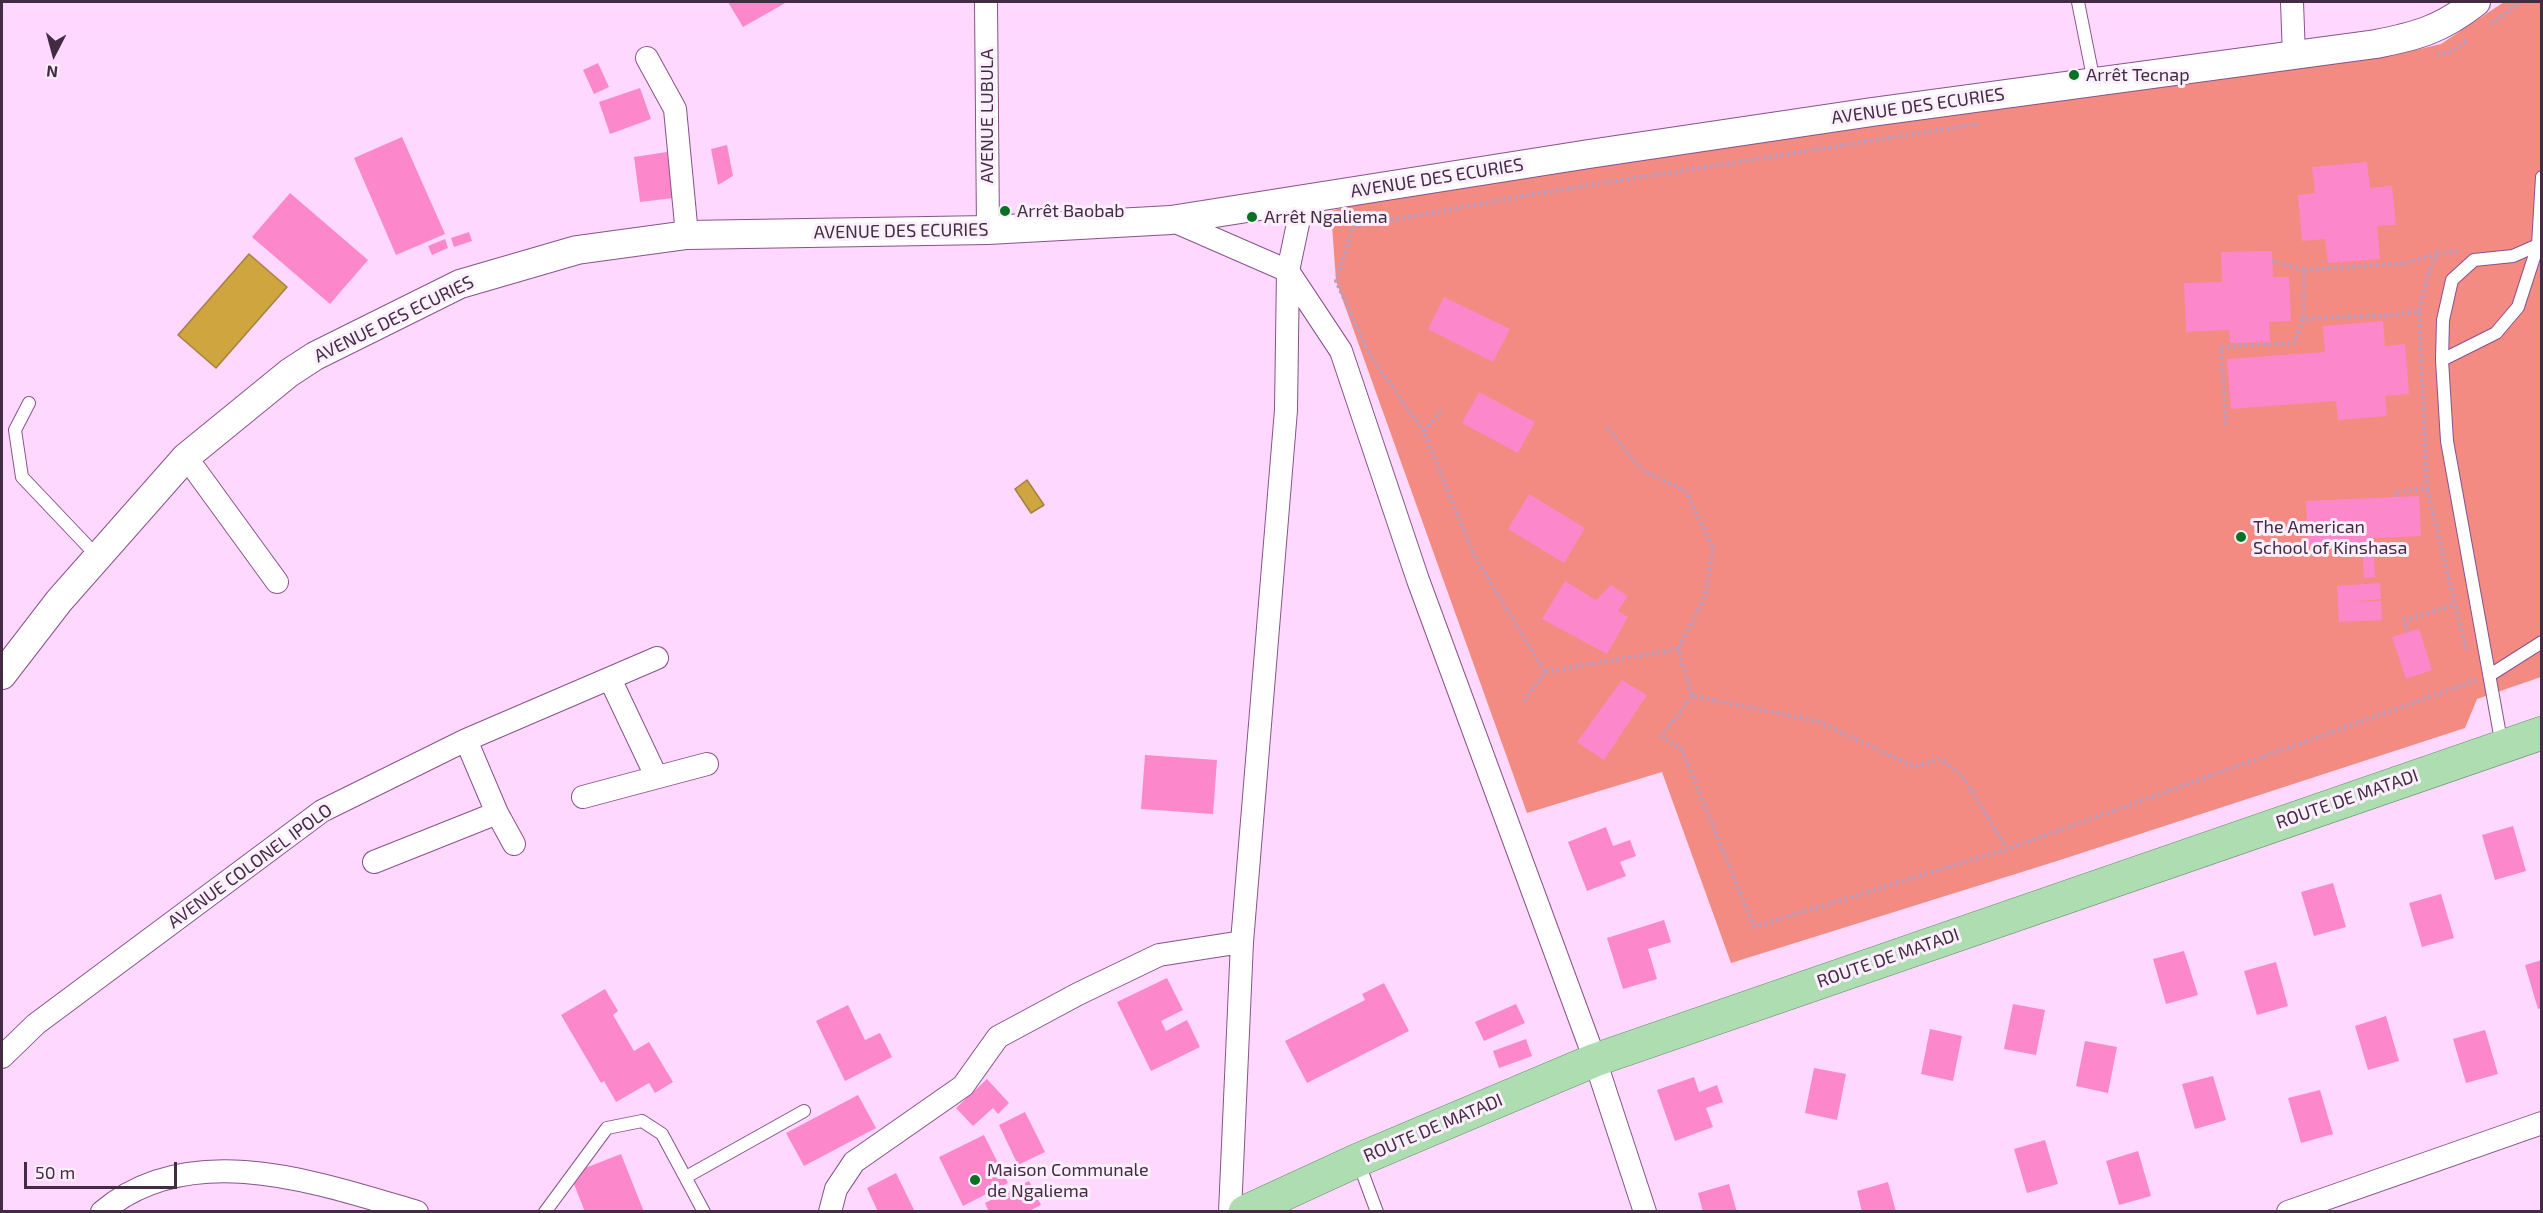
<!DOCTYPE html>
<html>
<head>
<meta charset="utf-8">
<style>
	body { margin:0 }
	#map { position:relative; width:2543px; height:1213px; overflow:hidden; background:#fed8fe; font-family:"Exo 2",sans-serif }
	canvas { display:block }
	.frame { position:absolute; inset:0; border:3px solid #432b44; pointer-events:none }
	.north { position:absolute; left:24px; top:24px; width:60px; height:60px; -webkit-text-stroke:4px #fceffc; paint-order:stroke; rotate:186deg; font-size:16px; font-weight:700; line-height:24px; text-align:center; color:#432b44 }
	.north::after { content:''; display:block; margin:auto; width:21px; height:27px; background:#432b44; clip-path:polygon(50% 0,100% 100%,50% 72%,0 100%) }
	.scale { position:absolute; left:24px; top:1162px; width:153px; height:27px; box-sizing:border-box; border:3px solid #432b44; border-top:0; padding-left:8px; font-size:18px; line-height:21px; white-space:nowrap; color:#432b44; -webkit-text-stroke:4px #fceffc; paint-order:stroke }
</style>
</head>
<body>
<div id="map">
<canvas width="2543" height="1213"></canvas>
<div class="frame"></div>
<div class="north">N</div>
<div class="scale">50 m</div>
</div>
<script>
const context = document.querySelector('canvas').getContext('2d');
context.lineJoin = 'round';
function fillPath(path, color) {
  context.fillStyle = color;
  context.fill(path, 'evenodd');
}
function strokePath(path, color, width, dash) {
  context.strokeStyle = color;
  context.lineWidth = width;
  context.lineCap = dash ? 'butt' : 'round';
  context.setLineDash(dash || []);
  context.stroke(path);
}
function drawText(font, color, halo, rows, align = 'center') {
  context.font = font + ' "Exo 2",sans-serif';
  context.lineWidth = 6;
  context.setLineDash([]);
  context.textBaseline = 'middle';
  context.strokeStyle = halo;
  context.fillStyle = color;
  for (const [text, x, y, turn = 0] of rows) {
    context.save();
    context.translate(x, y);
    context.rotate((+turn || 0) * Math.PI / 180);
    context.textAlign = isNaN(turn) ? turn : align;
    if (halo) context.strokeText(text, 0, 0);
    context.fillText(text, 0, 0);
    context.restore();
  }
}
const forest = new Path2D(`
	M 2504,2 L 2541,2 L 2541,677 L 2477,699 L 2465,728 L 2057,861 L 1731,963 L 1662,772 L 1527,813 L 1336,281 L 1331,211 L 1397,192 L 2284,69 L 2386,57 L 2441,44 Z`);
const water = new Path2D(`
	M 249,254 L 287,287 L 216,368 L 178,335 Z
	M 1027,480 L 1044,505 L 1031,513 L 1015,489 Z`);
const building = new Path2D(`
	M 728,2 L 787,2 L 743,27 Z
	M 598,63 L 609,87 L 594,94 L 583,70 Z
	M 640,88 L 651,119 L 610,134 L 599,102 Z
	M 402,137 L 445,234 L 396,255 L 354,158 Z
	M 727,145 L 733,176 L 718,185 L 711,149 Z
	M 667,152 L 673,198 L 640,202 L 634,157 Z
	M 2367,162 L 2370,188 L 2392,186 L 2396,225 L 2377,226 L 2380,259 L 2328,263 L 2325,239 L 2302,241 L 2298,195 L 2315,193 L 2312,167 Z
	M 290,193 L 368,260 L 330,304 L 252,237 Z
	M 469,232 L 472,241 L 454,247 L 451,238 Z
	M 445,239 L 448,248 L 432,255 L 428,246 Z
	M 2272,251 L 2273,277 L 2289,277 L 2291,321 L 2269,322 L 2270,342 L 2230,343 L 2229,330 L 2186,332 L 2184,283 L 2222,282 L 2221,252 Z
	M 1444,297 L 1510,329 L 1493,362 L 1428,329 Z
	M 2383,321 L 2385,346 L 2405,344 L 2409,394 L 2385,396 L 2387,416 L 2338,420 L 2336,401 L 2231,409 L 2227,359 L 2325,352 L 2323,326 Z
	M 1479,392 L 1535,422 L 1518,453 L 1462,423 Z
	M 1529,494 L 1585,528 L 1564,563 L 1508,529 Z
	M 2419,496 L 2421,536 L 2373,538 L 2375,577 L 2364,578 L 2362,542 L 2308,545 L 2306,501 Z
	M 1565,581 L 1596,600 L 1611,585 L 1628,596 L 1618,611 L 1628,617 L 1607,654 L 1542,619 Z
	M 2380,583 L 2381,599 L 2350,602 L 2381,601 L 2382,620 L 2339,622 L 2337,586 Z
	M 2419,629 L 2432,670 L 2406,679 L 2392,637 Z
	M 1622,680 L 1647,695 L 1604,760 L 1577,742 Z
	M 1145,755 L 1217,760 L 1213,814 L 1141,809 Z
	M 2513,826 L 2526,871 L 2495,880 L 2482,835 Z
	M 1606,827 L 1613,846 L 1630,840 L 1636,856 L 1620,862 L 1626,876 L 1587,891 L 1568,842 Z
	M 2333,883 L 2346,927 L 2314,936 L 2301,892 Z
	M 2441,894 L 2454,938 L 2422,947 L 2409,903 Z
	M 1664,920 L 1671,942 L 1648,949 L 1657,979 L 1623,989 L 1607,938 Z
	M 2184,951 L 2198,995 L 2166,1004 L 2153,959 Z
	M 2542,960 L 2542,1008 L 2538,1009 L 2525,965 Z
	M 2276,962 L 2288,1006 L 2257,1015 L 2244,971 Z
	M 1167,978 L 1183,1010 L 1161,1021 L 1166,1031 L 1187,1020 L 1200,1047 L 1151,1071 L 1117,1002 Z
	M 1384,983 L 1409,1031 L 1307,1083 L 1285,1041 L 1365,1000 L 1362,994 Z
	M 605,989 L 618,1011 L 613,1015 L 634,1051 L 649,1042 L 673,1082 L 655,1093 L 649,1083 L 616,1102 L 604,1081 L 601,1083 L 561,1015 Z
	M 1516,1004 L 1525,1023 L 1484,1041 L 1475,1022 Z
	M 2013,1004 L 2045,1010 L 2036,1055 L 2004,1049 Z
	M 848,1005 L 865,1040 L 880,1033 L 892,1057 L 845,1081 L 816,1021 Z
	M 2386,1016 L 2399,1061 L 2368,1070 L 2355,1026 Z
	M 1930,1029 L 1962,1036 L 1953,1081 L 1921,1074 Z
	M 2485,1030 L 2498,1074 L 2466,1083 L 2453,1039 Z
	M 1526,1039 L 1532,1056 L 1499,1068 L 1493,1051 Z
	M 2085,1041 L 2117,1047 L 2108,1093 L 2076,1086 Z
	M 1814,1068 L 1846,1074 L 1837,1120 L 1805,1113 Z
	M 2213,1076 L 2226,1120 L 2195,1129 L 2182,1084 Z
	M 1694,1077 L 1699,1092 L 1717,1085 L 1723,1102 L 1706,1108 L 1713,1127 L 1675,1141 L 1657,1090 Z
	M 987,1079 L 1009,1103 L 998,1114 L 993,1108 L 973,1126 L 956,1108 Z
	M 2320,1090 L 2333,1134 L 2301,1143 L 2288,1098 Z
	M 858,1095 L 876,1128 L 804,1166 L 786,1133 Z
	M 1025,1112 L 1045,1152 L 1018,1165 L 999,1125 Z
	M 984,1135 L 1008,1183 L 963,1206 L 939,1157 Z
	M 2045,1140 L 2058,1184 L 2027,1193 L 2014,1149 Z
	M 2138,1151 L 2151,1196 L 2119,1205 L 2106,1161 Z
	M 621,1154 L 644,1212 L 585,1212 L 570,1174 Z
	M 896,1173 L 915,1212 L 878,1212 L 867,1188 Z
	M 1029,1181 L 1041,1205 L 1027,1212 L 989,1212 L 985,1203 Z
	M 1888,1182 L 1896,1212 L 1862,1212 L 1857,1191 Z
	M 1729,1184 L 1737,1212 L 1703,1212 L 1698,1193 Z`);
const path = new Path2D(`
	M 2490,24 L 2521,2
	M 2437,55 L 2452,51 L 2469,39
	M 2272,261 L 2304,270 L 2303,319
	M 2304,270 L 2407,263 L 2436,254
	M 1441,410 L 1424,432 L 1474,555 L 1545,672
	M 2226,425 L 2221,347 L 2294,343 L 2303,319 L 2394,315 L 2419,311 L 2428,275 L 2437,253 L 2460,251
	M 1607,428 L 1643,471 L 1686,491 L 1713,548 L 1705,597 L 1678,649
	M 1424,432 L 1369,353 L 1336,281 L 1353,227 L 1540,193 L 1978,124
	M 2427,489 L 2467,652
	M 2396,497 L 2396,492 L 2427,489 L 2419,311
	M 2408,632 L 2404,620 L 2454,605
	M 1692,696 L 1662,736 L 1682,750 L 1754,927 L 2007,849 L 2476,680
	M 1524,701 L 1545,672 L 1678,649 L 1692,696 L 1817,721 L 1914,767 L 1940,759 L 1961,774 L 2007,849`);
const service = new Path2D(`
	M 2078,2 L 2094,82
	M 2442,360 L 2496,333 L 2518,307 L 2538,245 L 2542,177
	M 29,403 L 15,430 L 22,477 L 98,557
	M 2490,675 L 2542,642
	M 2502,746 L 2447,441 L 2442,360 L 2443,320 L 2452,280 L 2474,260 L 2513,256 L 2538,245
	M 1358,1161 L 1377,1212
	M 686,1177 L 804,1111
	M 545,1212 L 607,1128 L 642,1121 L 662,1134 L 704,1212`);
const minor = new Path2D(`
	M 986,2 L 988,230
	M 2292,2 L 2294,56
	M 647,58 L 675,109 L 687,235
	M 1171,220 L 1288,271 L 1341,351 L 1418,580 L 1595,1060 L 1645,1212
	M 186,457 L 277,582
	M 610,679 L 656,776
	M 466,740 L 497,813 L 514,844
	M 583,797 L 707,764
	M 374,862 L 497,813
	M 2,1057 L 36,1024 L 322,811 L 466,740 L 657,658
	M 102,1212 C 190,1137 319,1183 417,1212
	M 830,1212 L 836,1189 L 854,1162 L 963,1086 L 998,1037 L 1078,994 L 1159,955 L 1242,942
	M 1230,1212 L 1242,942 L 1286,410 L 1288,271 L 1303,200
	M 2288,1212 L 2542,1123`);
const tertiary = new Path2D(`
	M 2,675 L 59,601 L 186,457 L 289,373 L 315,356 L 460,284 L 577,250 L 687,235 L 988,230 L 1171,220 L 1589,154 L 1872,112 L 2376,44 C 2417,36 2442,29 2476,2`);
const primary = new Path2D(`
	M 1245,1212 L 1358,1160 L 1595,1060 L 2542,733`);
const markers = [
	[2074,75,6,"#077223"],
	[1005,211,6,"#077223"],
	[1252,217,6,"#077223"],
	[2241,537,6,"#077223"],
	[975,1180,6,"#077223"]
];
const poiNames = [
	["Arrêt Tecnap",2086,75],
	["Arrêt Baobab",1017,211],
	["Arrêt Ngaliema",1264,217],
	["The American",2253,527],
	["School of Kinshasa",2253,548],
	["Maison Communale",987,1170],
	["de Ngaliema",987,1191]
];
const streetNames = [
	["AVENUE DES ECURIES",1918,106,-8],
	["AVENUE LUBULA",987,116,-90],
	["AVENUE DES ECURIES",1437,178,-9],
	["AVENUE DES ECURIES",901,231,-1],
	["AVENUE DES ECURIES",394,319,-26],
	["ROUTE DE MATADI",2347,799,-19],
	["AVENUE COLONEL IPOLO",250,866,-36],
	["ROUTE DE MATADI",1888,958,-19],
	["ROUTE DE MATADI",1433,1128,-23]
];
fillPath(forest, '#f38b82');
fillPath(water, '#cfa53f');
strokePath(water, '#a58040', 1.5);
fillPath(building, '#fc88cb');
strokePath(service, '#89528b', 14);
strokePath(minor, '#89528b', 24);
strokePath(tertiary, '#89528b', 30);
strokePath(primary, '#65906a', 34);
strokePath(path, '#bd9cbd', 4, [3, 3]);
strokePath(service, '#fff', 12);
strokePath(minor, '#fff', 22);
strokePath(tertiary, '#fff', 28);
strokePath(primary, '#aeddb2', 33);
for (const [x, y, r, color] of markers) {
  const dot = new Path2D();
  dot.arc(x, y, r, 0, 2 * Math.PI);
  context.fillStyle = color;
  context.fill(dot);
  strokePath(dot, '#fceffc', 2);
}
drawText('18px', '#432b44', '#fceffc', poiNames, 'left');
drawText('18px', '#432b44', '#fceffc', streetNames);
</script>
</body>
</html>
